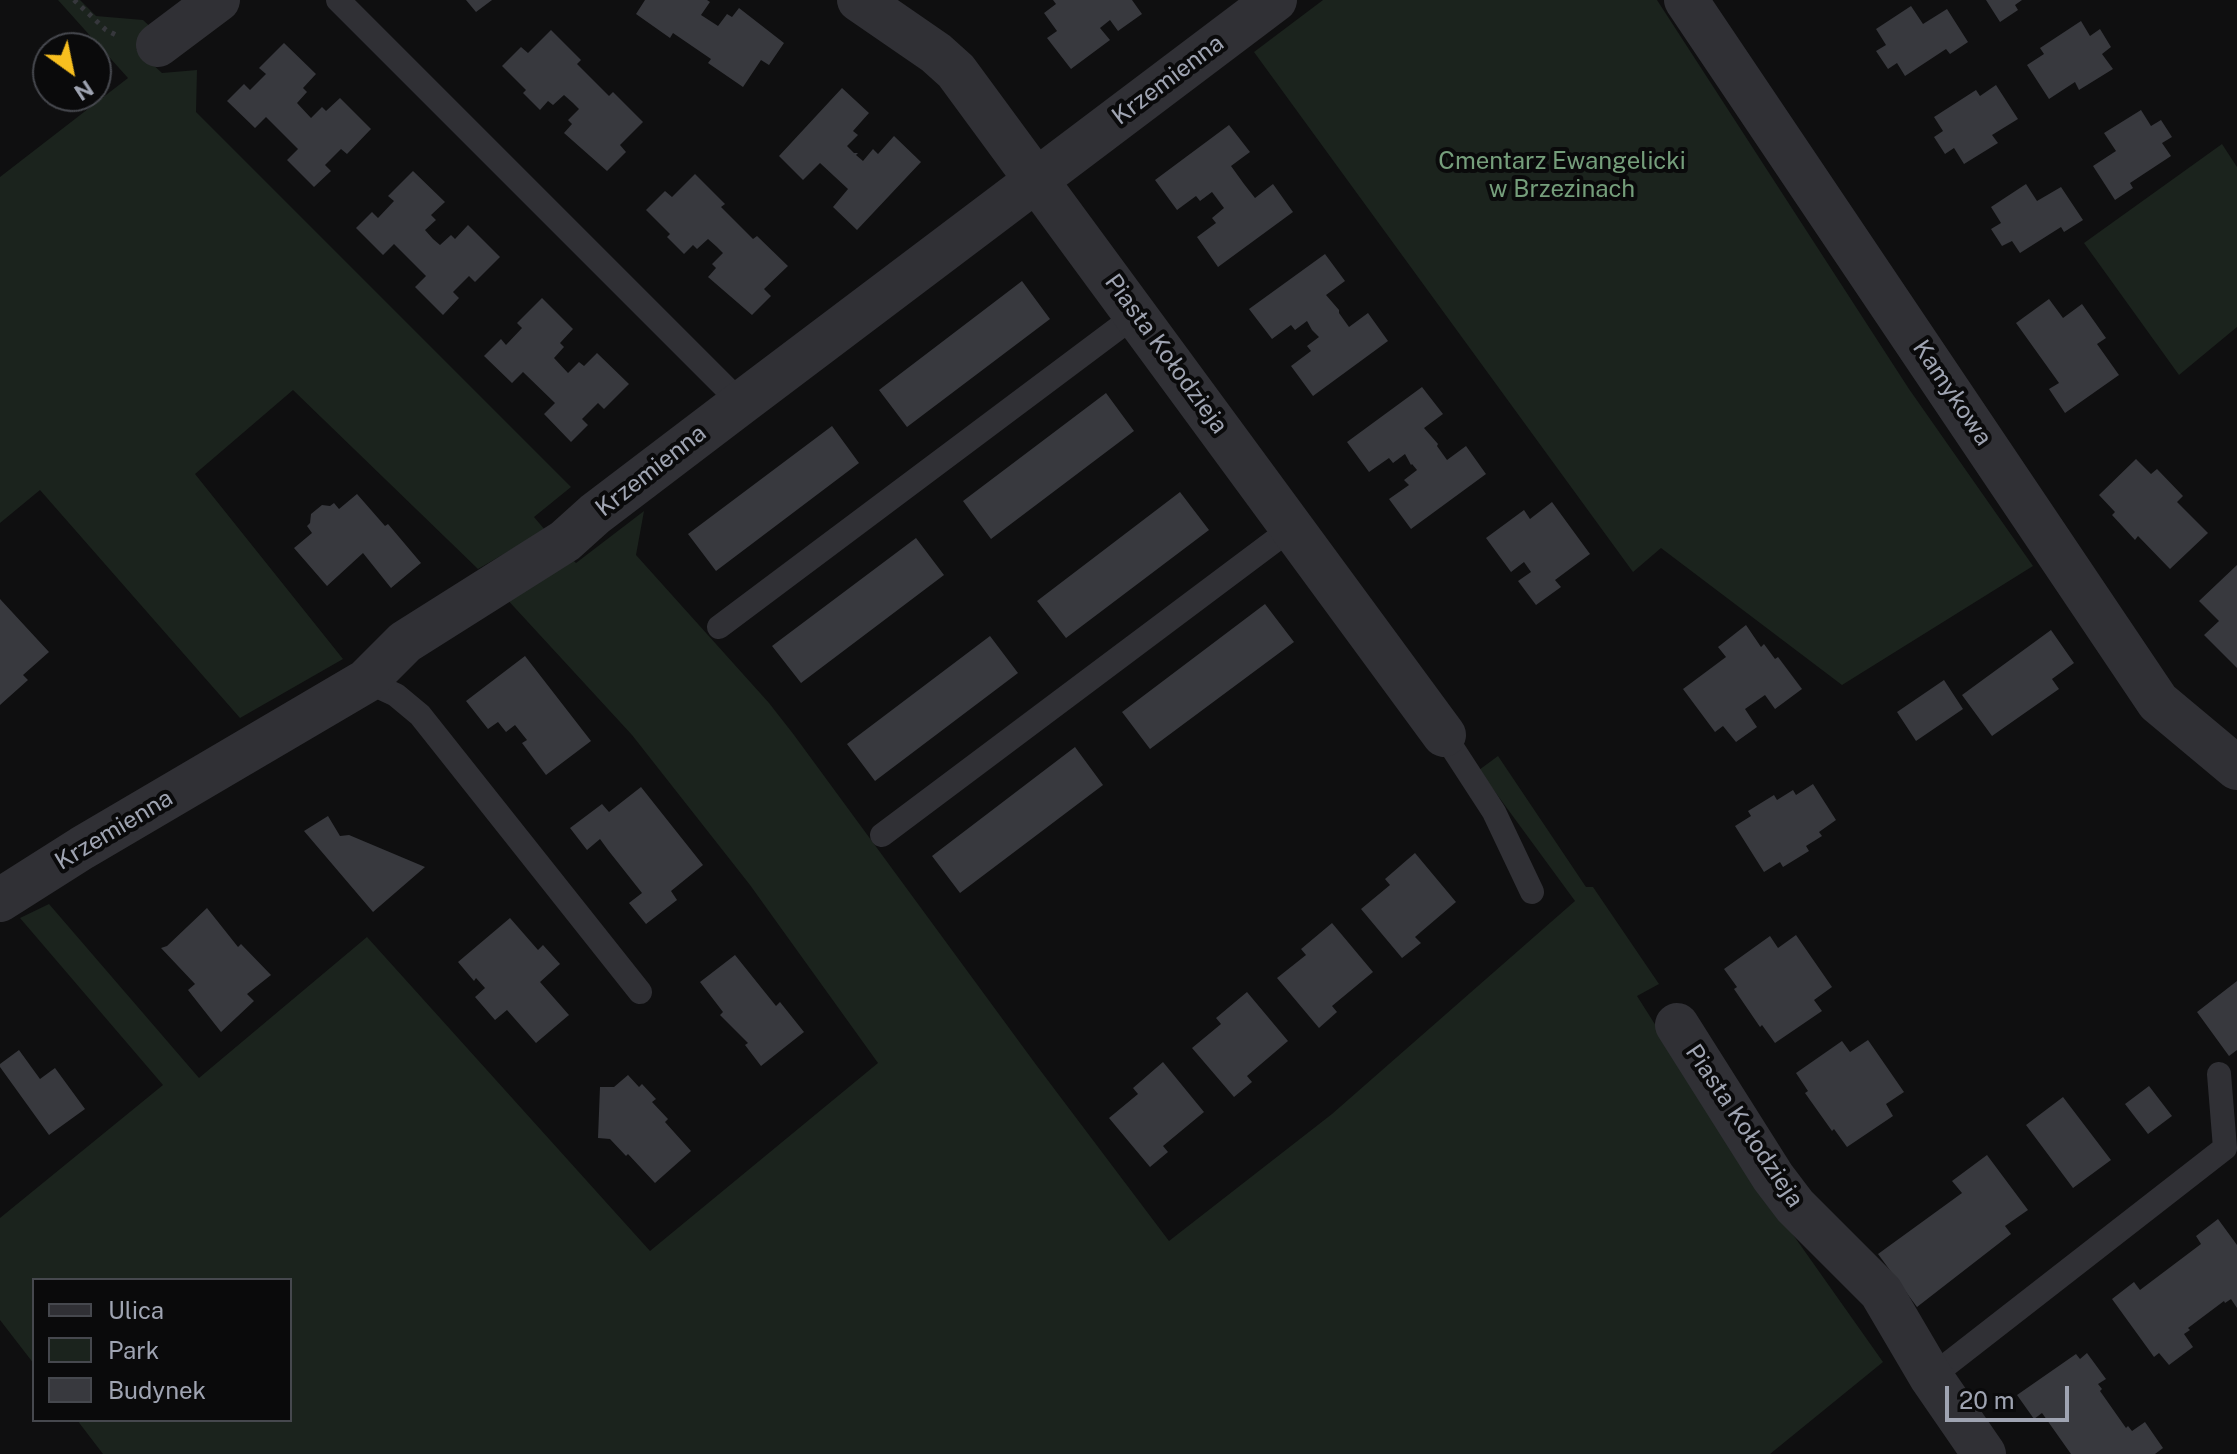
<!DOCTYPE html>
<html>
<head>
<meta charset="utf-8">
<style>
	body { margin:0 }
	#map { position:relative; width:2237px; height:1454px; overflow:hidden; background:#0f0f10; font-family:"Public Sans",sans-serif }
	canvas { display:block }
	.legend { position:absolute; left:32px; top:1278px; width:260px; height:144px; box-sizing:border-box; background:#0a0a0b; border:2px solid #46484e; margin:0; padding:10px 14px; list-style:none; font-size:24px; color:#9fa4b2 }
	.legend li { display:flex; align-items:center; gap:16px; height:40px }
	.legend b { width:40px; border:2px solid #46484e }
	.north { position:absolute; left:32px; top:32px; width:80px; height:80px; box-sizing:border-box; background:#0a0a0b; border:2px solid #46484e; border-radius:50%; rotate:147deg; font-size:22px; font-weight:700; line-height:32px; text-align:center; color:#9fa4b2 }
	.north::after { content:''; display:block; margin:auto; width:28px; height:36px; background:#f8bf1f; clip-path:polygon(50% 0,100% 100%,50% 72%,0 100%) }
	.scale { position:absolute; left:1945px; top:1386px; width:124px; height:36px; box-sizing:border-box; border:4px solid #9fa4b2; border-top:0; padding-left:10px; font-size:24px; line-height:28px; white-space:nowrap; color:#9fa4b2; -webkit-text-stroke:6px #0a0a0b; paint-order:stroke }
</style>
</head>
<body>
<div id="map">
<canvas width="2237" height="1454"></canvas>
<ul class="legend">
<li><b style="height:10px;background:#303035"></b>Ulica</li>
<li><b style="height:22px;background:#1b231d"></b>Park</li>
<li><b style="height:22px;background:#38393e"></b>Budynek</li>
</ul>
<div class="north">N</div>
<div class="scale">20 m</div>
</div>
<script>
const context = document.querySelector('canvas').getContext('2d');
context.lineJoin = 'round';
function fillPath(path, color) {
  context.fillStyle = color;
  context.fill(path, 'evenodd');
}
function strokePath(path, color, width, dash) {
  context.strokeStyle = color;
  context.lineWidth = width;
  context.lineCap = dash ? 'butt' : 'round';
  context.setLineDash(dash || []);
  context.stroke(path);
}
function drawText(font, color, halo, rows, align = 'center') {
  context.font = font + ' "Public Sans",sans-serif';
  context.lineWidth = 8;
  context.setLineDash([]);
  context.textBaseline = 'middle';
  context.strokeStyle = halo;
  context.fillStyle = color;
  for (const [text, x, y, turn = 0] of rows) {
    context.save();
    context.translate(x, y);
    context.rotate((+turn || 0) * Math.PI / 180);
    context.textAlign = isNaN(turn) ? turn : align;
    if (halo) context.strokeText(text, 0, 0);
    context.fillText(text, 0, 0);
    context.restore();
  }
}
const green = new Path2D(`
	M 58,0 L 80,0 L 96,16 L 143,20 L 158,34 L 136,49 L 162,73 L 197,70 L 196,112 L 571,487 L 534,517 L 545,530 L 478,569 L 293,390 L 195,474 L 343,659 L 240,718 L 40,490 L 0,523 L 0,177 L 128,78 Z
	M 1323,0 L 1657,0 L 1909,389 L 2033,566 L 1842,685 L 1661,548 L 1633,572 L 1254,52 Z
	M 2222,144 L 2237,167 L 2237,327 L 2179,375 L 2084,243 Z
	M 644,511 L 636,555 L 769,703 L 794,735 L 1037,1066 L 1169,1241 L 1332,1114 L 1575,901 L 1479,770 L 1498,756 L 1586,887 L 1593,887 L 1659,984 L 1637,996 L 1748,1171 L 1883,1362 L 1770,1454 L 103,1454 L 77,1420 L 290,1420 L 290,1280 L 34,1280 L 34,1364 L 0,1320 L 0,1218 L 163,1085 L 20,918 L 49,904 L 199,1078 L 367,937 L 650,1251 L 878,1063 L 750,885 L 632,735 L 504,596 L 566,553 L 576,563 Z`);
const building = new Path2D(`
	M 466,0 L 492,0 L 476,12 Z
	M 645,0 L 707,0 L 710,2 L 701,15 L 718,26 L 727,14 L 732,17 L 739,8 L 784,43 L 769,65 L 761,60 L 743,87 L 708,63 L 711,59 L 673,33 L 670,38 L 636,14 Z
	M 1053,0 L 1132,0 L 1142,14 L 1118,31 L 1110,20 L 1100,28 L 1110,40 L 1071,69 L 1047,38 L 1057,31 L 1044,13 L 1056,4 Z
	M 1986,0 L 2022,0 L 2015,5 L 2018,10 L 2000,22 Z
	M 1911,6 L 1923,24 L 1947,9 L 1968,42 L 1950,54 L 1946,49 L 1905,76 L 1897,63 L 1888,69 L 1876,51 L 1886,45 L 1876,29 Z
	M 2081,21 L 2090,36 L 2100,29 L 2111,47 L 2102,54 L 2113,69 L 2079,90 L 2075,82 L 2049,99 L 2027,65 L 2044,54 L 2040,48 Z
	M 551,30 L 581,60 L 577,64 L 609,96 L 613,92 L 643,122 L 620,145 L 626,152 L 607,171 L 564,133 L 572,124 L 568,120 L 579,109 L 573,103 L 564,95 L 553,105 L 548,101 L 540,110 L 523,93 L 526,90 L 502,66 L 521,47 L 528,53 Z
	M 284,43 L 316,74 L 303,88 L 307,92 L 297,103 L 311,118 L 322,107 L 326,111 L 340,98 L 371,129 L 347,154 L 341,149 L 325,165 L 331,171 L 314,187 L 287,160 L 298,149 L 266,117 L 255,128 L 227,101 L 244,84 L 250,90 L 266,74 L 259,68 Z
	M 1996,85 L 2018,119 L 1992,135 L 1998,143 L 1964,164 L 1954,148 L 1945,154 L 1934,137 L 1943,131 L 1934,117 L 1976,90 L 1980,96 Z
	M 842,88 L 869,113 L 853,131 L 858,135 L 847,146 L 854,153 L 858,153 L 856,155 L 863,161 L 873,149 L 878,154 L 894,136 L 921,162 L 857,230 L 833,207 L 848,189 L 820,163 L 803,180 L 779,156 Z
	M 2141,110 L 2151,126 L 2161,120 L 2172,137 L 2162,143 L 2171,156 L 2130,183 L 2133,188 L 2115,200 L 2093,166 L 2116,151 L 2104,133 Z
	M 1229,125 L 1250,152 L 1231,166 L 1244,184 L 1255,198 L 1273,184 L 1293,212 L 1218,267 L 1197,237 L 1216,223 L 1212,218 L 1224,208 L 1212,192 L 1200,201 L 1196,196 L 1177,210 L 1155,180 Z
	M 413,171 L 445,202 L 431,215 L 436,220 L 425,230 L 433,239 L 440,245 L 451,235 L 455,239 L 468,225 L 500,257 L 475,282 L 469,276 L 453,292 L 459,298 L 443,315 L 415,287 L 426,276 L 394,244 L 383,255 L 356,228 L 372,212 L 378,218 L 394,201 L 388,196 Z
	M 695,174 L 725,204 L 721,207 L 753,239 L 757,236 L 788,266 L 764,289 L 771,296 L 752,315 L 708,277 L 716,268 L 712,264 L 723,253 L 717,247 L 708,239 L 697,249 L 693,245 L 684,254 L 667,237 L 670,234 L 646,210 L 665,191 L 672,197 Z
	M 2026,184 L 2037,201 L 2061,187 L 2083,220 L 2064,232 L 2061,227 L 2020,253 L 2012,241 L 2002,246 L 1991,229 L 2001,223 L 1991,207 Z
	M 1325,254 L 1345,281 L 1326,295 L 1339,310 L 1339,313 L 1349,327 L 1368,313 L 1388,341 L 1313,396 L 1291,366 L 1311,351 L 1307,346 L 1319,337 L 1312,330 L 1307,321 L 1295,330 L 1291,325 L 1272,339 L 1249,309 Z
	M 1022,281 L 1050,319 L 907,427 L 879,390 Z
	M 542,298 L 573,329 L 560,343 L 564,347 L 554,358 L 568,373 L 579,362 L 584,366 L 597,353 L 629,384 L 604,409 L 598,403 L 582,419 L 588,425 L 571,442 L 544,414 L 555,403 L 523,372 L 512,383 L 484,356 L 501,339 L 506,345 L 522,328 L 517,323 Z
	M 2049,299 L 2063,318 L 2082,304 L 2106,338 L 2097,344 L 2119,375 L 2065,413 L 2049,389 L 2059,383 L 2016,323 Z
	M 1422,387 L 1443,414 L 1424,428 L 1438,444 L 1437,446 L 1447,460 L 1466,446 L 1486,474 L 1411,529 L 1389,499 L 1409,485 L 1404,480 L 1417,470 L 1412,464 L 1411,465 L 1405,454 L 1393,463 L 1389,458 L 1369,472 L 1347,442 Z
	M 1106,393 L 1134,431 L 991,539 L 963,501 Z
	M 832,426 L 859,463 L 716,571 L 688,534 Z
	M 2136,459 L 2151,474 L 2157,469 L 2183,496 L 2177,502 L 2208,533 L 2170,569 L 2138,536 L 2135,540 L 2112,515 L 2115,512 L 2099,495 Z
	M 1180,492 L 1209,530 L 1066,638 L 1037,601 Z
	M 357,494 L 385,526 L 388,524 L 421,563 L 391,588 L 363,553 L 327,586 L 294,548 L 312,533 L 307,526 L 310,523 L 311,514 L 322,505 L 330,506 L 334,503 L 339,509 Z
	M 1552,502 L 1590,554 L 1555,580 L 1561,587 L 1536,605 L 1518,581 L 1531,572 L 1524,562 L 1511,572 L 1486,538 L 1524,510 L 1530,519 Z
	M 916,538 L 944,575 L 801,683 L 772,646 Z
	M 2237,565 L 2237,668 L 2204,635 L 2219,621 L 2199,601 Z
	M 0,599 L 49,652 L 23,675 L 28,680 L 0,705 Z
	M 1265,604 L 1294,642 L 1150,749 L 1122,712 Z
	M 1746,625 L 1761,647 L 1764,644 L 1775,659 L 1778,657 L 1802,689 L 1775,709 L 1765,695 L 1745,709 L 1757,727 L 1736,742 L 1723,726 L 1715,732 L 1683,689 L 1726,657 L 1718,647 Z
	M 2051,630 L 2074,663 L 2052,679 L 2059,689 L 1992,736 L 1962,695 Z
	M 990,636 L 1018,673 L 875,781 L 847,744 Z
	M 525,656 L 591,741 L 546,775 L 522,743 L 527,740 L 515,725 L 506,732 L 498,722 L 488,729 L 466,701 Z
	M 1944,680 L 1963,709 L 1916,741 L 1897,712 Z
	M 1075,747 L 1103,785 L 960,893 L 932,856 Z
	M 1813,784 L 1836,820 L 1819,832 L 1822,836 L 1806,846 L 1809,851 L 1783,867 L 1780,862 L 1764,872 L 1735,826 L 1751,816 L 1748,811 L 1774,795 L 1777,800 L 1793,790 L 1796,795 Z
	M 641,787 L 703,865 L 671,891 L 677,900 L 646,924 L 629,903 L 642,893 L 608,850 L 600,839 L 587,850 L 570,828 L 602,804 L 609,812 Z
	M 328,816 L 340,836 L 349,835 L 425,867 L 373,912 L 304,831 Z
	M 1415,853 L 1456,902 L 1415,937 L 1421,943 L 1402,958 L 1361,909 L 1390,885 L 1385,879 Z
	M 207,908 L 238,947 L 241,944 L 271,975 L 247,994 L 254,1001 L 221,1032 L 188,990 L 195,984 L 161,948 L 167,946 Z
	M 510,918 L 538,950 L 543,945 L 560,964 L 540,982 L 569,1015 L 536,1043 L 507,1010 L 495,1020 L 475,997 L 485,988 L 476,978 L 474,981 L 458,962 Z
	M 1332,923 L 1373,972 L 1332,1006 L 1337,1012 L 1319,1028 L 1277,978 L 1306,955 L 1301,949 Z
	M 1796,935 L 1832,987 L 1814,1000 L 1822,1011 L 1775,1043 L 1762,1025 L 1760,1027 L 1734,989 L 1737,987 L 1724,969 L 1770,936 L 1778,948 Z
	M 735,955 L 776,1006 L 780,1002 L 804,1032 L 761,1066 L 745,1045 L 748,1043 L 720,1015 L 723,1012 L 700,982 Z
	M 2237,981 L 2237,1050 L 2229,1056 L 2197,1012 Z
	M 1247,992 L 1288,1041 L 1247,1076 L 1252,1082 L 1234,1097 L 1192,1048 L 1221,1024 L 1216,1018 Z
	M 1868,1040 L 1904,1092 L 1886,1104 L 1893,1116 L 1847,1147 L 1834,1129 L 1832,1131 L 1805,1093 L 1808,1091 L 1796,1073 L 1842,1041 L 1850,1052 Z
	M 19,1050 L 40,1079 L 55,1068 L 85,1109 L 49,1135 L 0,1067 L 0,1064 Z
	M 1163,1062 L 1204,1112 L 1163,1146 L 1168,1152 L 1150,1167 L 1109,1118 L 1138,1094 L 1133,1088 Z
	M 628,1075 L 639,1087 L 642,1084 L 656,1099 L 652,1102 L 668,1119 L 665,1122 L 691,1151 L 655,1183 L 628,1154 L 626,1156 L 610,1139 L 598,1138 L 600,1087 L 614,1087 Z
	M 2149,1086 L 2172,1116 L 2148,1134 L 2125,1104 Z
	M 2063,1097 L 2111,1160 L 2073,1188 L 2026,1125 Z
	M 1987,1155 L 2028,1210 L 2005,1226 L 2011,1234 L 1917,1307 L 1878,1254 L 1962,1193 L 1952,1181 Z
	M 2218,1219 L 2237,1245 L 2237,1308 L 2231,1299 L 2225,1303 L 2224,1301 L 2188,1328 L 2190,1330 L 2184,1334 L 2193,1347 L 2169,1365 L 2159,1353 L 2154,1357 L 2112,1299 L 2134,1282 L 2140,1290 L 2201,1244 L 2196,1236 Z
	M 2087,1353 L 2106,1379 L 2098,1384 L 2102,1389 L 2100,1391 L 2126,1428 L 2128,1426 L 2132,1431 L 2145,1422 L 2163,1448 L 2155,1454 L 2071,1454 L 2042,1413 L 2034,1419 L 2017,1395 L 2076,1354 L 2080,1359 Z`);
const path = new Path2D(`
	M 74,0 L 106,30 L 116,35`);
const service = new Path2D(`
	M 338,0 L 741,403
	M 719,627 L 1137,314
	M 366,681 L 396,695 L 420,715 L 640,992
	M 1444,735 L 1494,812 L 1532,892
	M 882,835 L 1293,527
	M 1931,1377 L 2225,1148 L 2219,1074`);
const minor = new Path2D(`
	M 859,0 L 936,53 L 956,71 L 1444,735
	M 1686,0 L 2158,702 L 2237,768
	M 158,45 L 218,0
	M 0,900 L 82,848 L 366,681 L 405,642 L 565,541 L 595,514 L 741,403 L 1275,0
	M 1677,1025 L 1773,1177 L 1795,1206 L 1881,1292 L 1931,1377 L 1984,1454`);
const streetNames = [
	["Krzemienna",1168,80,-37],
	["Piasta Kołodzieja",1166,354,54],
	["Kamykowa",1952,393,56],
	["Krzemienna",651,471,-38],
	["Krzemienna",114,830,-31],
	["Piasta Kołodzieja",1744,1126,56]
];
const parkNames = [
	["Cmentarz Ewangelicki",1562,162],
	["w Brzezinach",1562,190]
];
fillPath(green, '#1b231d');
fillPath(building, '#38393e');
strokePath(path, '#36373c', 5, [4, 6]);
strokePath(service, '#303035', 24);
strokePath(minor, '#303035', 44);
drawText('24px', '#9fa4b2', '#0a0a0b', streetNames);
drawText('24px', '#759e7b', '#0a0a0b', parkNames);
</script>
</body>
</html>
